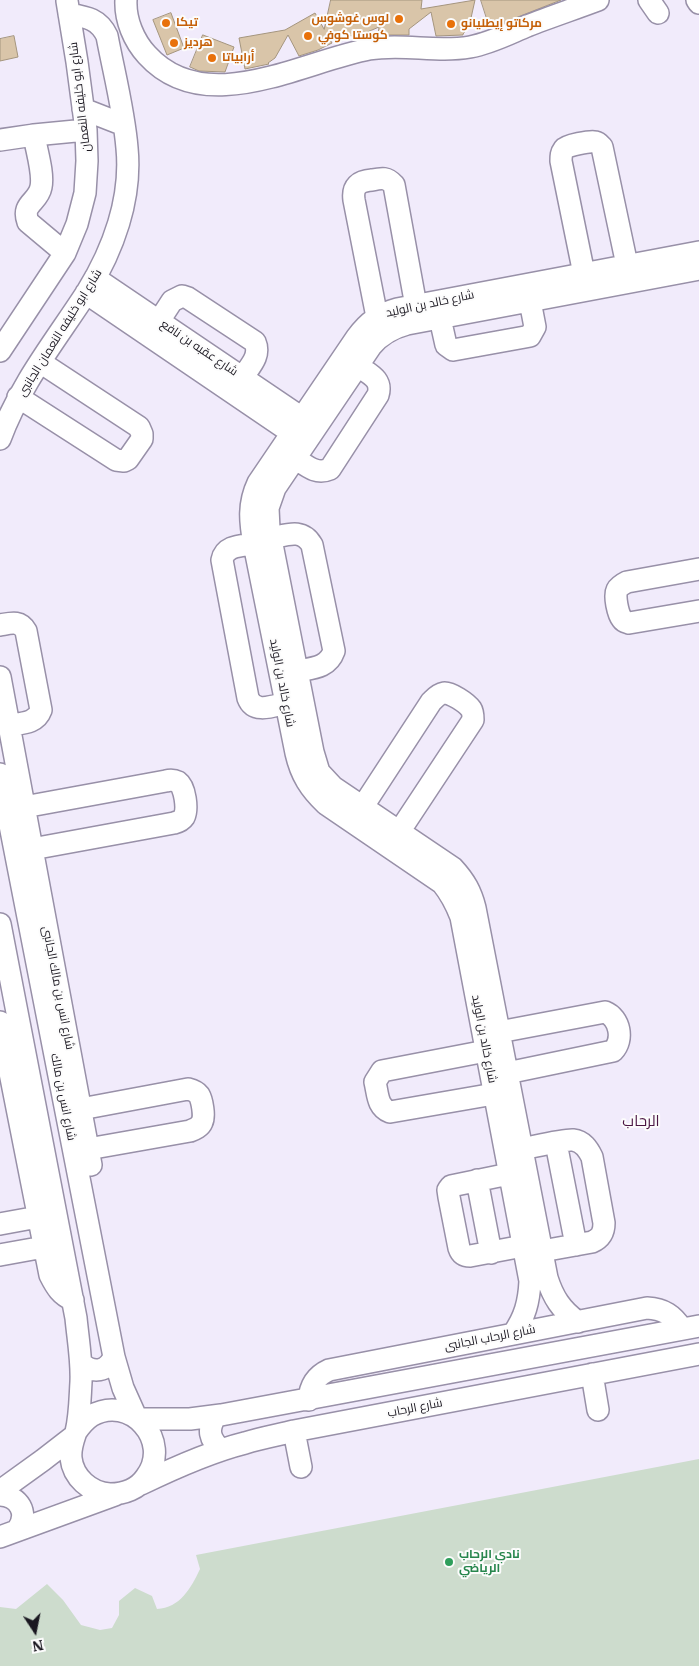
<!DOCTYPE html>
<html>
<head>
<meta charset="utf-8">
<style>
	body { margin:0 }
	#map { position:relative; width:699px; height:1666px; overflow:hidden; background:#f1ebfb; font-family:"IBM Plex Serif",serif }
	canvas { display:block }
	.north { position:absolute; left:10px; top:1606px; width:50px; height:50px; -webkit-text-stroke:4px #fcfcfc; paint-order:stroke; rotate:169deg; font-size:14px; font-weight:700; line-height:20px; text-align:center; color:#1a1720 }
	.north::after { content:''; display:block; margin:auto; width:18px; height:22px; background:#1a1720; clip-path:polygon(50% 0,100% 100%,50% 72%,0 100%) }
</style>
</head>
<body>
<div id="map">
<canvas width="699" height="1666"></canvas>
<div class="north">N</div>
</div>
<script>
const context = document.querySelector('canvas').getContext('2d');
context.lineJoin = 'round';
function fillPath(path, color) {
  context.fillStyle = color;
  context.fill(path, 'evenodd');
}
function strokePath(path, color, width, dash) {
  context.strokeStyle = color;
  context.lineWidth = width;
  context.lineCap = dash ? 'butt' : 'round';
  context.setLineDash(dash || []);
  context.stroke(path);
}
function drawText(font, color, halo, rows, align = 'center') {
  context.font = font + ' "IBM Plex Serif",Cairo,serif';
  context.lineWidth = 4;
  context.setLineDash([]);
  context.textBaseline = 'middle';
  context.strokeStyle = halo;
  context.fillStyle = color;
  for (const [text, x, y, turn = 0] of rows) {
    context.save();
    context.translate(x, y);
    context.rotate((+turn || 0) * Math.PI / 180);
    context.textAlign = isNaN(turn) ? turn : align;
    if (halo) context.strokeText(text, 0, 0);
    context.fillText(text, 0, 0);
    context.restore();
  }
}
const green = new Path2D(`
	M 699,1459 L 699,1666 L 0,1666 L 0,1607 L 16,1609 L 47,1584 L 63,1600 L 81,1625 L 100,1630 L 112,1628 L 119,1615 L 119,1601 L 135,1588 L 152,1596 L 157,1609 C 180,1608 191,1588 200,1569 L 196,1555 Z`);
const building = new Path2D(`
	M 331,0 L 422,0 L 421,9 L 475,0 L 469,27 L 463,34 L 463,35 L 436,36 L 431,12 L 409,29 L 409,35 L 378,35 L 379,27 L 358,36 L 327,35 L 332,43 L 318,50 L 299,56 L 288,35 L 275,58 L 268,63 L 269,64 L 245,69 L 239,38 L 285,30 L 315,13 L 324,29 Z
	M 481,0 L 561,0 L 490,28 Z
	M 171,13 L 184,48 L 167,55 L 153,20 Z
	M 203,35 L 234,47 L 225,72 L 199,71 L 190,67 Z
	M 14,36 L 18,57 L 0,61 L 0,39 Z`);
const minor = new Path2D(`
	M 126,0 C 125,20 134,41 147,55 C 205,119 301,62 369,49 C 403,43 436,53 470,47 C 491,43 508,34 527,26 C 550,17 574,9 598,0
	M 649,0 L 658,13
	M 697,0 L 699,3
	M 83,109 L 124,125
	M 34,135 C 36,149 44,173 41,187 C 38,203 21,203 28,222 L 65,253
	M 0,140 L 34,135 L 86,130
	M 584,274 L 561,161 C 561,156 561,153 564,149 C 567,145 590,141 595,142 C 599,143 599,144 602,147 L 627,265
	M 95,278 L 302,418
	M 86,293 L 292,433
	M 377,317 L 354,200 C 352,186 359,181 372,180 C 382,178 387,177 394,185 L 416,306
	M 440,318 L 446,345 L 453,350 L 525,337 L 530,336 L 535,327 L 530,301
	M 159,321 L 172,301 L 182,296 L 188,298 L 255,342 C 261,356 250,366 242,378
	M 0,351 L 65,253 L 77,224 L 85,193 L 87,161 L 86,130 L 77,62 L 67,1
	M 18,397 L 116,460 L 124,461 L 128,459 L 142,439 L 142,434 L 139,427 L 40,362
	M 0,439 C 20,384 56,340 87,292 C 113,250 132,199 127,148 C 124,111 114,73 107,36 C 99,19 87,17 69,14
	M 295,458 C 307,466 316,475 330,469 L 378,395 C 383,379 369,374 358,366
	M 271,538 C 287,535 302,528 312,545 L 334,651 C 328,668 313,668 297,671
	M 254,544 C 241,546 225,545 222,560 L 248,698 C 254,714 273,706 286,703
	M 699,569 L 627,582 C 623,584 619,586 617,590 C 614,596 618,614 622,619 C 624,622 626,622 629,623 L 699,611
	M 0,625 C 11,623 20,620 26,631 L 41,710 C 36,724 21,723 9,725
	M 0,677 L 91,1165
	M 0,774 L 114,1357 L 123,1388 L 136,1417
	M 24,807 L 166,781 C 170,780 174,780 178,782 C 185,787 188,809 184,817 C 182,820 178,822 174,823 L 32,849
	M 356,817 L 431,702 C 435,698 438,694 444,693 C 450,692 467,703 471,709 C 473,712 473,716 473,720 L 399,832
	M 0,924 L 76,1318 C 78,1339 82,1361 81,1382 C 80,1398 80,1416 76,1432 C 73,1441 70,1448 71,1458 C 73,1477 90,1493 110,1494 C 124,1494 138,1489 146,1477 C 173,1441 130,1393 91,1416 C 85,1420 80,1426 76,1432
	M 0,1022 L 50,1275 C 56,1287 61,1295 73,1300
	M 499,1032 L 605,1012 C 620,1018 624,1040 613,1051 L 507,1073
	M 486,1051 L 382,1071 L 375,1082 C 378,1094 377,1107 390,1112 L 494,1094
	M 81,1109 L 188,1089 C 192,1090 196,1091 199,1095 C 202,1100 205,1116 202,1122 C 200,1127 195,1129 190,1131 L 88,1149
	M 556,1143 L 576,1245
	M 522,1149 C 533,1147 564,1139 573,1140 C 583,1141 588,1149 592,1157 L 604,1223 C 604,1233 601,1238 592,1242 L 542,1251
	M 509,1174 L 451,1186 L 448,1190 L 449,1197 L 459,1248 C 461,1254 464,1256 470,1256 L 523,1246
	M 477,1180 L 491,1253
	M 0,1224 L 38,1217
	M 0,1255 L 44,1247
	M 578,1322 C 561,1310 553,1297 547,1278 L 475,908 C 471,892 465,881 453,868 L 333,787 L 319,772 L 313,752 L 269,529 L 268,508 L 275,488 L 371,346 C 381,334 392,328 407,324 L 699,269
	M 513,1334 C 525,1317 529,1302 530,1281 L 461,917 C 456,904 451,894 442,883 L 326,804 C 310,789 301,775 296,753 L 254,544 C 250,522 248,504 258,483 L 357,337 C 368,322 379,314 397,309 L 699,252
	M 81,1363 C 93,1374 107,1372 114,1357
	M 592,1374 L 598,1410
	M 309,1400 C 310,1385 316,1376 329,1370 L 647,1308 C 664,1309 673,1315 682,1329
	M 216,1416 C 207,1429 209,1440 222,1450
	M 139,1419 L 190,1419 L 221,1415 L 699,1326
	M 294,1431 L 301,1467
	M 141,1484 C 174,1468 209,1452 245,1443 C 261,1438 278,1435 294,1431 L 699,1354
	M 0,1491 L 43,1460 L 74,1436
	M 0,1495 C 19,1496 29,1513 18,1529
	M 0,1537 L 115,1495`);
const markers = [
	[399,19,5,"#e8710a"],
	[166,23,5,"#e8710a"],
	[451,24,5,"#e8710a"],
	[308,36,5,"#e8710a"],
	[174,43,5,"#e8710a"],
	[212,58,5,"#e8710a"],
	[449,1562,5,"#2e9e5b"]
];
const foodNames = [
	["لوس غوشوس",389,19,"right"],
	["تيكا",176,23],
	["مركاتو إيطليانو",461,24],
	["كوستا كوفي",318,36],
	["هرديز",184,43],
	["أرابياتا",222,58]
];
const streetNames = [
	["شارع ابو خليفه النعمان",80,97,-97],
	["شارع خالد بن الوليد",430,304,-12],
	["شارع ابو خليفه النعمان الجانبى",60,333,-58],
	["شارع عقبه بن نافع",199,348,34],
	["شارع خالد بن الوليد",282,683,79],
	["شارع انس بن مالك الجانبى",58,988,79],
	["شارع خالد بن الوليد",484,1039,79],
	["شارع انس بن مالك",63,1097,79],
	["شارع الرحاب الجانبى",490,1338,-11],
	["شارع الرحاب",415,1408,-11]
];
const leisureNames = [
	["نادي الرحاب",459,1555],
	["الرياضي",459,1569]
];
const quarterNames = [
	["الرحاب",641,1122]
];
fillPath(green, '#cddccd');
fillPath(building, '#d9c5a9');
strokePath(building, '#a4957e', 1);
strokePath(minor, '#9890a8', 24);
strokePath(minor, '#fff', 21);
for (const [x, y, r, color] of markers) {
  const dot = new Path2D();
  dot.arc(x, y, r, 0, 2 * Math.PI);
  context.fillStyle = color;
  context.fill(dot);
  strokePath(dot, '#fcfcfc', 2);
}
drawText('bold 12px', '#c56008', '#fcfcfc', foodNames, 'left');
drawText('12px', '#1a1720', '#fcfcfc', streetNames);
drawText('bold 12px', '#27864d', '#fcfcfc', leisureNames, 'left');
drawText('15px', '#4b1643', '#fcfcfc', quarterNames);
</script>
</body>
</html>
